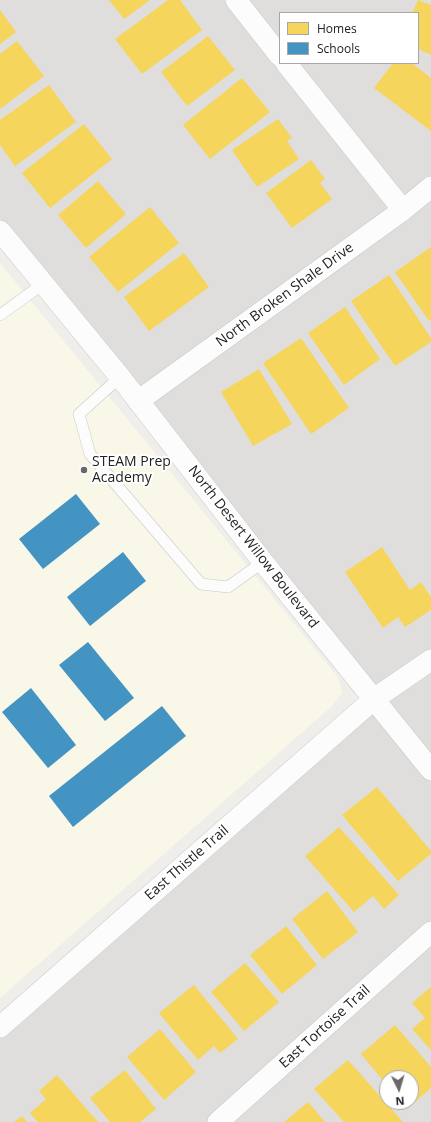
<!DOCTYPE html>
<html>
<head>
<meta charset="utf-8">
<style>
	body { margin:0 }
	#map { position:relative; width:431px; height:1122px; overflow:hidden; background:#f0eeeb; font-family:"Open Sans",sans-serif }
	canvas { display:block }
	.legend { position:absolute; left:279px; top:12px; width:140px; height:52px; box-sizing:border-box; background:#fff; border:1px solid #a7a7a7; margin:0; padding:5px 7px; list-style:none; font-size:12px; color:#222 }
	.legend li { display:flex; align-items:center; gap:8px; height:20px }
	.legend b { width:20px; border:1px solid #a7a7a7 }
	.north { position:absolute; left:379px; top:1070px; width:40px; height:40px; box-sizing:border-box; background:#fff; border:1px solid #a7a7a7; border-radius:50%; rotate:175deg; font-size:11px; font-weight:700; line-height:16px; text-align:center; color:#222 }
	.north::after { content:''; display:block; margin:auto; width:14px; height:18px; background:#6a6968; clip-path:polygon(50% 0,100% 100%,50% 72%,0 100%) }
</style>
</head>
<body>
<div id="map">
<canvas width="431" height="1122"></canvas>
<ul class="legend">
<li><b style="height:11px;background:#f6d55c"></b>Homes</li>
<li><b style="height:11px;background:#4393c3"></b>Schools</li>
</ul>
<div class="north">N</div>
</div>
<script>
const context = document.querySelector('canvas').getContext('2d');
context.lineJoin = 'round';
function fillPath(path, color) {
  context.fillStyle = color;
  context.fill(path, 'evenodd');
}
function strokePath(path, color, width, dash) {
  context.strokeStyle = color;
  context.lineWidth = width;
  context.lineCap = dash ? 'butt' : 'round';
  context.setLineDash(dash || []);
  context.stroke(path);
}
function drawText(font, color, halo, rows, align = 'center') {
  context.font = font + ' "Open Sans",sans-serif';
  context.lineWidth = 4;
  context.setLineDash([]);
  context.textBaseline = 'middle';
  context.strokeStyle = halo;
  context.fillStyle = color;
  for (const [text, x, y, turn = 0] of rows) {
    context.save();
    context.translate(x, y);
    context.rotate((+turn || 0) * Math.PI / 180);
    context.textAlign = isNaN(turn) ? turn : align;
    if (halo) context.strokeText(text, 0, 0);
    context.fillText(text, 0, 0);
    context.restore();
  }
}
const residential = new Path2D(`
	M 0,0 L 431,0 L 431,1122 L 0,1122 L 0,1027 L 374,699 L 0,227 ZM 280,13 L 418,13 L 418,63 L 280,63 ZM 387,1078 L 411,1078 L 411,1102 L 387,1102 Z`);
const education = new Path2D(`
	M 0,263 L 338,677 L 342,693 L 331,707 L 0,998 Z`);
const homes = new Path2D(`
	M 109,0 L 150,0 L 124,19 Z
	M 168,0 L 180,0 L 202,30 L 142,74 L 115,39 Z
	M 418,0 L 431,5 L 431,55 L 418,49 L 418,13 L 412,13 Z
	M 0,10 L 16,32 L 0,44 Z
	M 208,36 L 235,70 L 187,106 L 161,72 Z
	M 17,41 L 44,76 L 0,109 L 0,54 Z
	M 393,63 L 412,63 L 431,78 L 431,131 L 374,88 Z
	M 242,78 L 270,112 L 210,159 L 183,125 Z
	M 49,85 L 76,122 L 15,166 L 0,145 L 0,120 Z
	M 278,119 L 292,138 L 287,141 L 299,159 L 257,187 L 232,150 Z
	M 84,124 L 112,159 L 50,208 L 22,173 Z
	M 311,160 L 325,179 L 320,183 L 332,199 L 292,228 L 266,193 Z
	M 98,181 L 126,214 L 86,248 L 58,215 Z
	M 150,207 L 179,243 L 118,292 L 89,257 Z
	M 431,247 L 431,320 L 429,321 L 395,272 Z
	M 184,253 L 209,287 L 149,331 L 124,297 Z
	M 389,275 L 431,338 L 431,342 L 395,366 L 351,301 Z
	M 345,307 L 380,359 L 344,385 L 308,333 Z
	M 301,338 L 349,408 L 311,434 L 263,363 Z
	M 259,369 L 292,424 L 253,446 L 221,392 Z
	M 382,547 L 410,590 L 421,582 L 431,597 L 431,610 L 405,627 L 398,617 L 383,628 L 345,572 Z
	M 377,787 L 431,851 L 431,854 L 398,881 L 342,815 Z
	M 339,827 L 399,895 L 384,909 L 373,896 L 354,912 L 305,856 Z
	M 327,891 L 358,932 L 323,959 L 292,919 Z
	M 286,926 L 317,965 L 282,994 L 250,955 Z
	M 245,963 L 279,1002 L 244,1031 L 211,992 Z
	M 194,985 L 238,1039 L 220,1053 L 214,1046 L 198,1060 L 159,1013 Z
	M 431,987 L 431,1050 L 412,1029 L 425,1018 L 412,1003 Z
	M 395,1025 L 431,1067 L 431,1088 L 407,1109 L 401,1102 L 411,1102 L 411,1078 L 387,1078 L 387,1085 L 361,1054 Z
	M 160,1029 L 196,1072 L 164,1100 L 127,1057 Z
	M 348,1060 L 403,1122 L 344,1122 L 314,1089 Z
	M 125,1070 L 156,1109 L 140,1122 L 110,1122 L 90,1098 Z
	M 57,1075 L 98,1122 L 38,1122 L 30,1113 L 46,1099 L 39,1091 Z
	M 308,1102 L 325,1122 L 284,1122 Z
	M 22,1116 L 27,1122 L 14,1122 Z`);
const schools = new Path2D(`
	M 76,494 L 100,524 L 43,569 L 19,539 Z
	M 123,552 L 146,581 L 90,626 L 67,597 Z
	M 88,642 L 134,698 L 105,721 L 59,665 Z
	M 31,688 L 76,745 L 48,768 L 2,712 Z
	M 162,706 L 186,736 L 73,827 L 49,796 Z`);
const service = new Path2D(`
	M 0,315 L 43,284
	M 120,377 L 79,414 L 90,454 L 201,584 L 228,587 L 263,562`);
const minor = new Path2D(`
	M 236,0 L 280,56
	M 286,63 L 403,210
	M 0,231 L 120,377 L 263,562 L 431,770
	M 138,401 L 403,210 L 431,187
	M 0,1027 L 374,699 L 431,660
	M 218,1122 L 431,932`);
const markers = [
	[84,470,4,"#6a6968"]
];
const streetNames = [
	["North Broken Shale Drive",285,295,-36],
	["North Desert Willow Boulevard",253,547,52],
	["East Thistle Trail",187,863,-41],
	["East Tortoise Trail",325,1027,-42]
];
const poiNames = [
	["STEAM Prep",92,462],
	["Academy",92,478]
];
fillPath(residential, '#dfdedc');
fillPath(education, '#f8f7e8');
fillPath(homes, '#f6d55c');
fillPath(schools, '#4393c3');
strokePath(service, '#c9c8c7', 12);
strokePath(minor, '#c9c8c7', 22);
strokePath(service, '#fdfcfc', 11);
strokePath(minor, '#fdfcfc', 21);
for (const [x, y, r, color] of markers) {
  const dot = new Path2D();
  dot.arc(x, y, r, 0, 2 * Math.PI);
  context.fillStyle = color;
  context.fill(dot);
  strokePath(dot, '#fff', 1.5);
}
drawText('14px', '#222', '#fff', streetNames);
drawText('14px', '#222', '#fff', poiNames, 'left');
</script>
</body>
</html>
